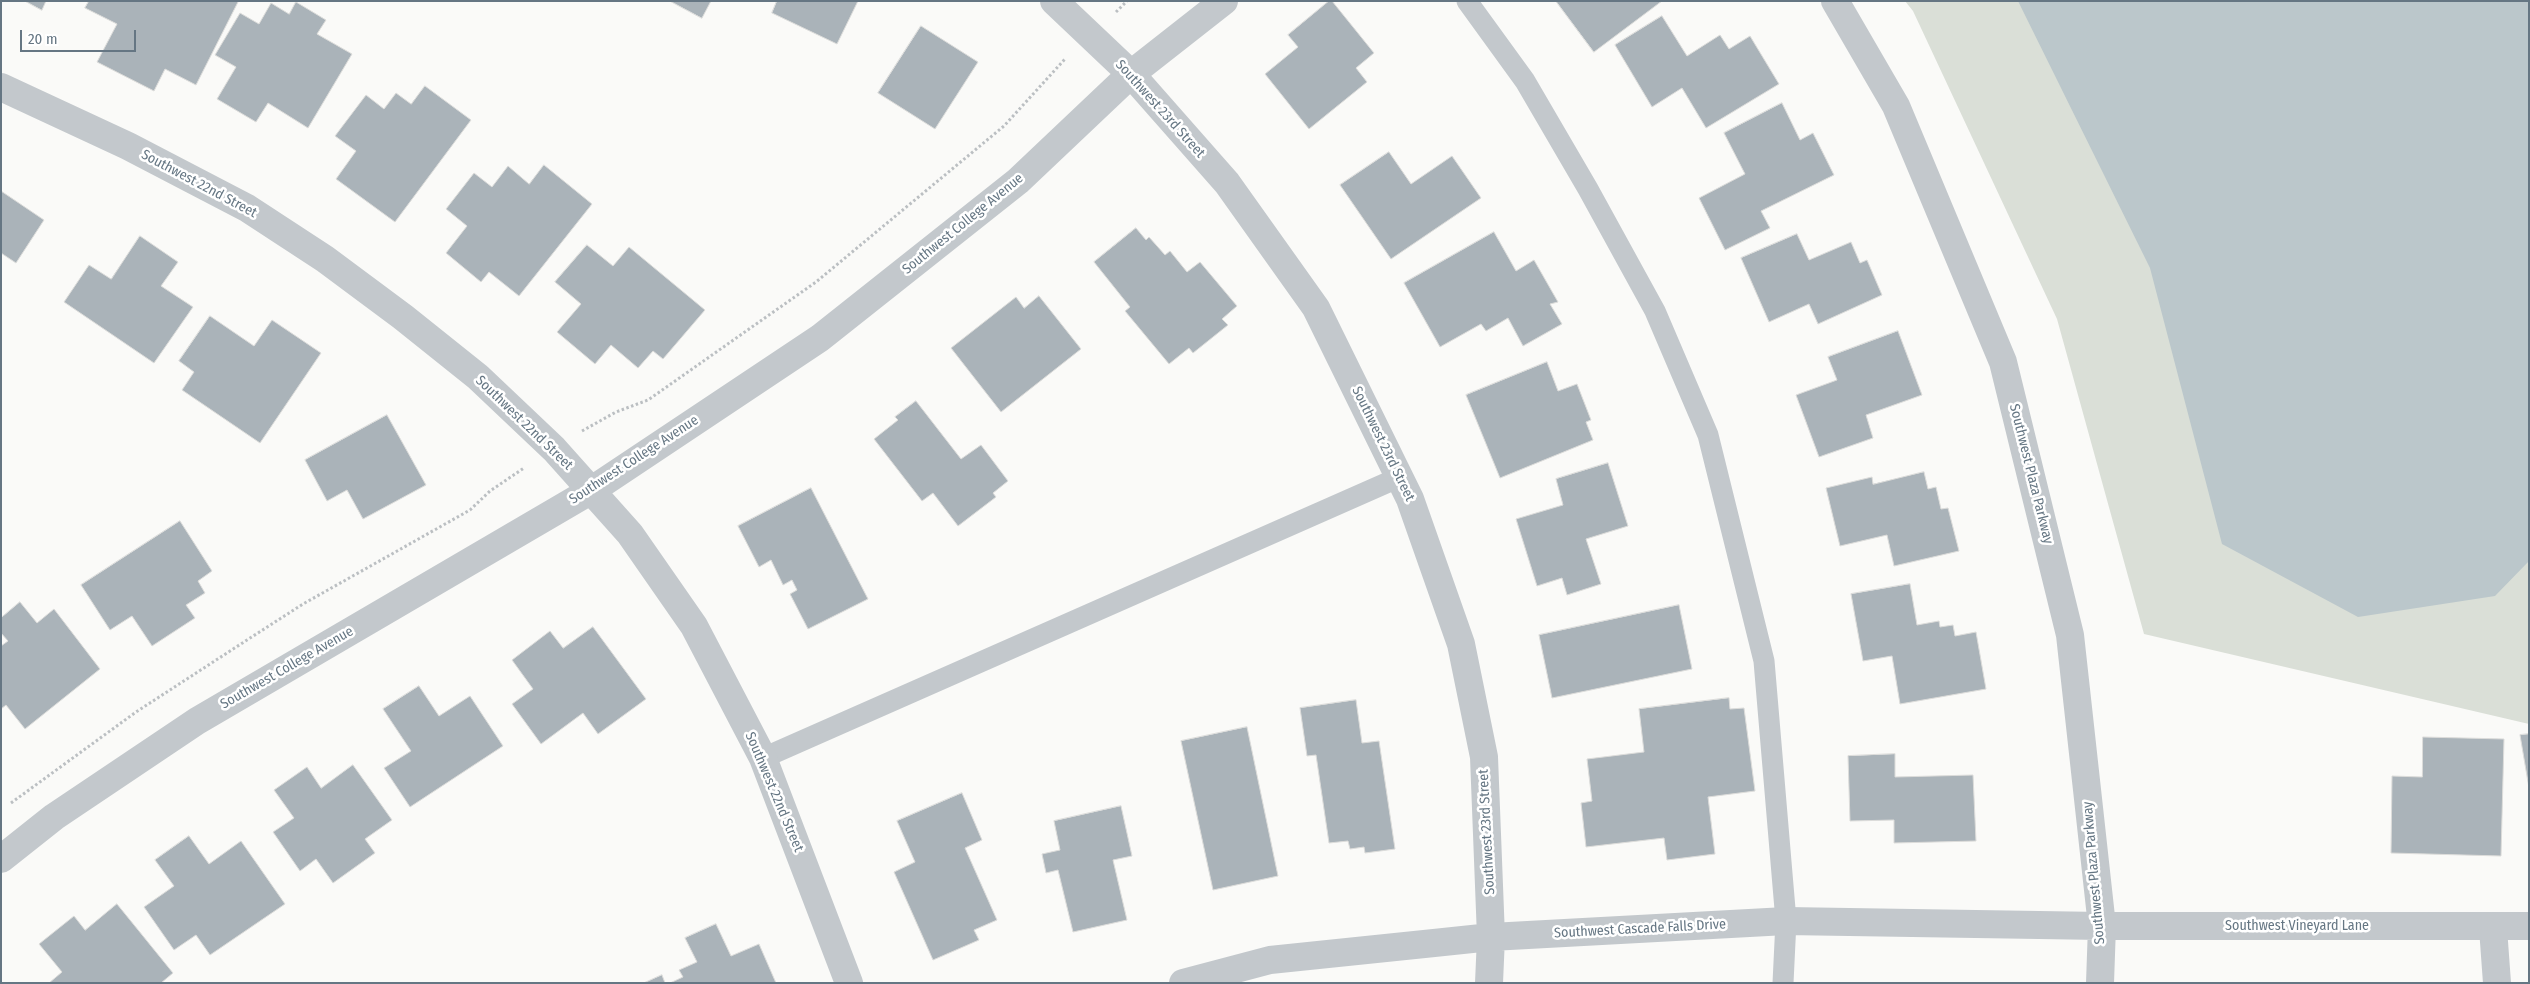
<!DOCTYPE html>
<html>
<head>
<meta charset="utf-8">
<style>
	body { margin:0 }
	#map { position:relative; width:2530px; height:984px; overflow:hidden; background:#fafaf8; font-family:"Fira Sans Condensed",sans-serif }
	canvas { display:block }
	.frame { position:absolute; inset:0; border:2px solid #657683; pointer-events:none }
	.scale { position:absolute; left:20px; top:30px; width:116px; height:22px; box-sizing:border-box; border:2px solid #657683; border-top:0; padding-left:6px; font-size:15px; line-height:18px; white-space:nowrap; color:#657683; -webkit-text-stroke:4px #fff; paint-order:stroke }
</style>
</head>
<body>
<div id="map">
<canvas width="2530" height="984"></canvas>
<div class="frame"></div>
<div class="scale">20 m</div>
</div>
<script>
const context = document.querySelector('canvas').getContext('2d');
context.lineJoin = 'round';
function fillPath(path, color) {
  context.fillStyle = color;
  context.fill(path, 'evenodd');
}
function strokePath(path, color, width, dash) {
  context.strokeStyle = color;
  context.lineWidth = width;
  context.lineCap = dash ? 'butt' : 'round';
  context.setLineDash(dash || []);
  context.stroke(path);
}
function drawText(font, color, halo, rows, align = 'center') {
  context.font = font + ' "Fira Sans Condensed",sans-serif';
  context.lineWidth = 5;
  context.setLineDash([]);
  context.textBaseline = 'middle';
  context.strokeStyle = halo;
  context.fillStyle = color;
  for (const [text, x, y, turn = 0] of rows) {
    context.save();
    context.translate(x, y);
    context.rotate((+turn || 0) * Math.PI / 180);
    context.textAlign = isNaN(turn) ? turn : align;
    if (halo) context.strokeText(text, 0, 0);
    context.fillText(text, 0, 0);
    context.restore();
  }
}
const green = new Path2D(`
	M 1905,1 L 2529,1 L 2529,724 L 2144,634 L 2057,319 L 1913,11 Z`);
const water = new Path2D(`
	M 2018,1 L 2529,1 L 2529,561 L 2495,596 L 2358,617 L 2222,544 L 2150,268 Z`);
const building = new Path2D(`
	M 25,1 L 46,1 L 42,10 Z
	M 89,1 L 237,1 L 238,2 L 196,85 L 165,69 L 154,91 L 97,62 L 117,24 L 85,8 Z
	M 670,1 L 711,1 L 702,18 Z
	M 777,1 L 858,1 L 837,44 L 772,13 Z
	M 1329,1 L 1332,1 L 1374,53 L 1356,68 L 1367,82 L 1309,129 L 1265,74 L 1298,47 L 1288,35 Z
	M 1556,1 L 1662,1 L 1594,52 Z
	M 296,2 L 326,20 L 317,34 L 352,54 L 308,128 L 268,103 L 256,122 L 217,99 L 236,67 L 215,55 L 240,13 L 259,24 L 271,3 L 289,14 Z
	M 1662,16 L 1687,56 L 1720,35 L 1729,49 L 1750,36 L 1779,84 L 1706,128 L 1682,88 L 1652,107 L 1615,45 Z
	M 921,26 L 978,62 L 935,129 L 878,93 Z
	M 425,86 L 471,120 L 395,222 L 336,179 L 356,151 L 335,136 L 366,95 L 384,109 L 396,93 L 411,104 Z
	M 1782,103 L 1800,140 L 1813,133 L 1834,175 L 1761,211 L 1770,228 L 1725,250 L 1699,198 L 1745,174 L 1724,133 Z
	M 1389,152 L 1411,184 L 1452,156 L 1481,198 L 1391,259 L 1340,185 Z
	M 544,165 L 592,204 L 519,296 L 489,272 L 481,282 L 446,253 L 467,226 L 446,209 L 474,173 L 492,187 L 508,166 L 529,184 Z
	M 1,191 L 44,220 L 16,263 L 1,253 Z
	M 1136,228 L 1146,240 L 1149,237 L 1165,255 L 1170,251 L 1187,272 L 1200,262 L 1237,306 L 1222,319 L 1228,325 L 1193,353 L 1189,348 L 1169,364 L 1125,311 L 1130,307 L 1094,262 Z
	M 1494,232 L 1516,271 L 1534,260 L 1558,302 L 1550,304 L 1562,324 L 1523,346 L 1508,318 L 1486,331 L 1481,324 L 1440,347 L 1404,283 Z
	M 1797,234 L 1809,260 L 1851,242 L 1860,263 L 1867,260 L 1882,295 L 1818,324 L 1809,304 L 1769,322 L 1741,258 Z
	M 140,236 L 178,262 L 161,286 L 193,307 L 154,363 L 64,302 L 89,265 L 111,279 Z
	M 587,245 L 613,266 L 629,247 L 705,310 L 663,359 L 653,351 L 638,368 L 611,345 L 595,364 L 557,332 L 581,304 L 555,282 Z
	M 1039,296 L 1081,349 L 1001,412 L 951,348 L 1016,297 L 1024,308 Z
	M 210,316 L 254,346 L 272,320 L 321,353 L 260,443 L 182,390 L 194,372 L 179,361 Z
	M 1898,331 L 1922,395 L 1866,415 L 1873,438 L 1819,457 L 1796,395 L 1837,380 L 1828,357 Z
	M 1547,362 L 1558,391 L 1577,384 L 1591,420 L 1586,422 L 1593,440 L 1500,478 L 1466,395 Z
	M 916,401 L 961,459 L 981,445 L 1008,481 L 993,493 L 996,497 L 958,526 L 933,493 L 922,501 L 874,439 L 898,420 L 895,417 Z
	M 387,415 L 426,485 L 363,519 L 347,490 L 327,501 L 305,460 Z
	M 1608,463 L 1628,526 L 1586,539 L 1601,584 L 1567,595 L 1562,578 L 1537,586 L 1516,519 L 1563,505 L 1556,479 Z
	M 1924,472 L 1928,489 L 1936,487 L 1941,509 L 1948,508 L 1959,551 L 1894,566 L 1887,535 L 1840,546 L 1826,488 L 1872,477 L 1873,484 Z
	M 811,488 L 868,599 L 808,629 L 790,594 L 797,590 L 792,580 L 783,585 L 771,560 L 759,567 L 738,526 Z
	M 180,521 L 212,571 L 198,581 L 205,593 L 186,605 L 195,618 L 152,646 L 132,616 L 110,630 L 81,585 Z
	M 1910,584 L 1917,625 L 1939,621 L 1940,627 L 1953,625 L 1955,636 L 1976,632 L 1986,689 L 1900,704 L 1892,656 L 1863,661 L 1851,594 Z
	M 20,602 L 37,623 L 54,609 L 100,669 L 25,729 L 6,705 L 1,709 L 1,646 L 8,641 L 1,633 L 1,618 Z
	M 1679,605 L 1692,669 L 1552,698 L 1539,635 Z
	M 593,627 L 646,699 L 598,734 L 583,713 L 541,744 L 512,704 L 533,689 L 512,660 L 550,631 L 563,648 Z
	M 419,686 L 439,716 L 470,696 L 503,746 L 410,807 L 384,768 L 411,751 L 383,709 Z
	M 1729,698 L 1730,709 L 1744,708 L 1755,791 L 1708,797 L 1715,854 L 1667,860 L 1664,838 L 1586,847 L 1581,803 L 1592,801 L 1587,759 L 1644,752 L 1639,709 Z
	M 1356,700 L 1362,743 L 1379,741 L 1395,849 L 1365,853 L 1364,847 L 1350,849 L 1348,841 L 1329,843 L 1316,755 L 1307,756 L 1300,708 Z
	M 1247,727 L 1278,876 L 1213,890 L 1181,741 Z
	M 2529,734 L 2529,788 L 2520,735 Z
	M 2423,737 L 2504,739 L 2501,856 L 2391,853 L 2392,776 L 2422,777 Z
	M 1895,754 L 1895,777 L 1973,775 L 1976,841 L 1894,843 L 1894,820 L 1850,821 L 1848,756 Z
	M 353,765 L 392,820 L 365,839 L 375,853 L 333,883 L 316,859 L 300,871 L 273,832 L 294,818 L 274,790 L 307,767 L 321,788 Z
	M 962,793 L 982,840 L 965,848 L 997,920 L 974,930 L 979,940 L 933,960 L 894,872 L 915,862 L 897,821 Z
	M 1121,806 L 1132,856 L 1113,860 L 1127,920 L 1073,932 L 1058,870 L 1046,873 L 1042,854 L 1060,850 L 1054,821 Z
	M 189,836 L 209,864 L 241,841 L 285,904 L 210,955 L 196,935 L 174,950 L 144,907 L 174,886 L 155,860 Z
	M 117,904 L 173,973 L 161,983 L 49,983 L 62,972 L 39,944 L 74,916 L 85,930 Z
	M 716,924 L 731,956 L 759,944 L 776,983 L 670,983 L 683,977 L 679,970 L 697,962 L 685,938 Z
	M 662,975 L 665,983 L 644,983 Z`);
const path = new Path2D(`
	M 1116,12 L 1127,1
	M 582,431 L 616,412 L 648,400 L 816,282 L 1004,126 L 1065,59
	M 11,803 L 136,712 L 247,640 L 303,604 L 470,510 L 490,491 L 524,468`);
const lane = new Path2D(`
	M 1467,1 L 1525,81 L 1588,189 L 1655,311 L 1708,435 L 1764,661 L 1786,921 L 1783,983
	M 763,758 L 1400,477`);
const street = new Path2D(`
	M 1054,1 L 1131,74 L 1227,183 L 1316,308 L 1410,499 L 1461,644 L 1484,757 L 1491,937 L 1489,983
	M 1835,1 L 1896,106 L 2003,362 L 2070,635 L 2102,926 L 2100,983
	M 1,87 L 128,146 L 247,208 L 325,259 L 403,317 L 478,377 L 554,449 L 630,534 L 694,626 L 763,758 L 849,983
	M 1,859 L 54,817 L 197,721 L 592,490 L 820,338 L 1018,181 L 1131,74 L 1224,1
	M 2493,928 L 2497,983
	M 1183,983 L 1270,960 L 1434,943 L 1491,937 L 1786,921 L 2102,926 L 2529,926`);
const streetNames = [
	["Southwest 23rd Street",1160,109,48],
	["Southwest 22nd Street",199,184,28],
	["Southwest College Avenue",963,224,-39],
	["Southwest 22nd Street",524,423,44],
	["Southwest 23rd Street",1383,444,64],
	["Southwest College Avenue",634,460,-33],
	["Southwest Plaza Parkway",2031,474,76],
	["Southwest College Avenue",287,668,-30],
	["Southwest 22nd Street",774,792,67],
	["Southwest 23rd Street",1487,832,-93],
	["Southwest Plaza Parkway",2094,873,-95],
	["Southwest Vineyard Lane",2297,926],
	["Southwest Cascade Falls Drive",1640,929,-3]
];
fillPath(green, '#dadfd7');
fillPath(water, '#bbc7cb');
fillPath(building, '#aab3b9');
strokePath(building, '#dcdcda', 1);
strokePath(path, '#bbbfc2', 3, [2.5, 2.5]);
strokePath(lane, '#c3c8cc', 21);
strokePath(street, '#c3c8cc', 28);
drawText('14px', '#657683', '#fff', streetNames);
</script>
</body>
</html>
